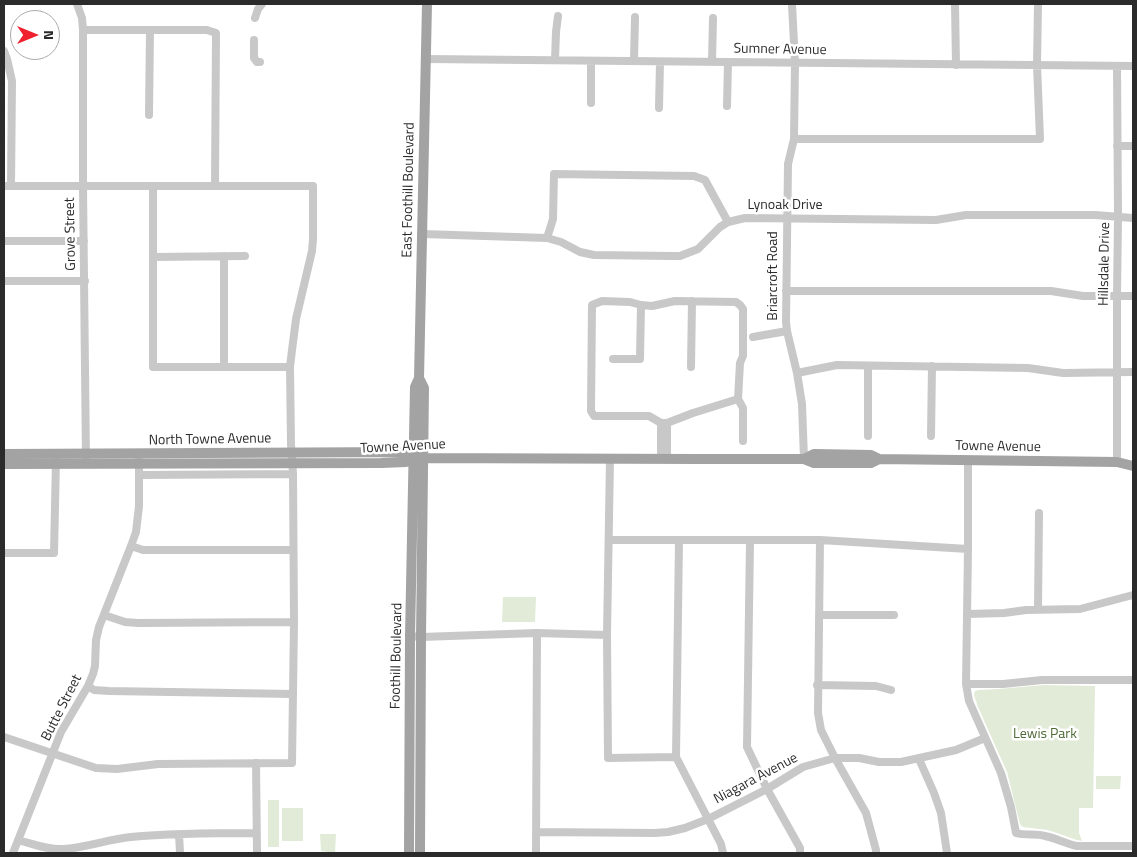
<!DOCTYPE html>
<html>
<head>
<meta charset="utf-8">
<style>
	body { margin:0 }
	#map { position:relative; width:1137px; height:857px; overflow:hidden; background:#fff; font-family:"Titillium Web",sans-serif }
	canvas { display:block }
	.frame { position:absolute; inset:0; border:5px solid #2b2b2b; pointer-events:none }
	.north { position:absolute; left:10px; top:10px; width:50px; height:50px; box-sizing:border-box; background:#fff; border:1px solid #aaa; border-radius:50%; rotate:90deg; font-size:14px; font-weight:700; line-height:20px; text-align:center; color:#2b2b2b }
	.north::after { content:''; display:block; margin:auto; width:18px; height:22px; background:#ef212f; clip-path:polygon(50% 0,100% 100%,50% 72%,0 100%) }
</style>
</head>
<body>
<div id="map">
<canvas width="1137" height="857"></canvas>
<div class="frame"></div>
<div class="north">N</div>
</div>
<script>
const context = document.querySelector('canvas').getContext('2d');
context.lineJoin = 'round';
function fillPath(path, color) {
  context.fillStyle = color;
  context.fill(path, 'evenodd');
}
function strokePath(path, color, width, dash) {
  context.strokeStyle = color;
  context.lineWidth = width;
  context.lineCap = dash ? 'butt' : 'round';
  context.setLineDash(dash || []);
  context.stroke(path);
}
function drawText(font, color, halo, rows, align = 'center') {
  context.font = font + ' "Titillium Web",sans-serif';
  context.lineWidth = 5;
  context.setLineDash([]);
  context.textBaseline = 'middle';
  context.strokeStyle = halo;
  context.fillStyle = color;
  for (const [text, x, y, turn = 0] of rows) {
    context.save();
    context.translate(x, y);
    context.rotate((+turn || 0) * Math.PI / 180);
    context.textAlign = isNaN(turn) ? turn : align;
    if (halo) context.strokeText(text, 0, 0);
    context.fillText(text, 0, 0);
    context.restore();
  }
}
const green = new Path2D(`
	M 503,597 L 536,597 L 535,622 L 502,622 Z
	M 1044,685 L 1095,686 L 1093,808 L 1079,808 L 1079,833 L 1082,841 L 1077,840 L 1048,830 L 1023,827 L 1020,824 L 1007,772 L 978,707 L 974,695 L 975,691 L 979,690 L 998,689 Z
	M 1096,776 L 1121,776 L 1120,789 L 1096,789 Z
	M 268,800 L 279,800 L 279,847 L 268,847 Z
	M 282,808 L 303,808 L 303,841 L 282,841 Z
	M 320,834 L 336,834 L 335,853 L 321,851 Z`);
const minor = new Path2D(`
	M 77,4 L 82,18 L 83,30 L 83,187 L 86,459
	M 792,4 L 795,63 L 794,139 L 788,164 L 786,322 L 787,331 L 797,373 L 802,404 L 804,459
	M 955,4 L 956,65
	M 255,18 L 258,9 L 262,4
	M 83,30 L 207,30 L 216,33 L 215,186
	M 254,40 L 254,58 L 257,62 L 260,62
	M 4,51 L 7,59 L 12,81 L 11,186
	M 426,59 L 1133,66
	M 555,60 L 556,32 L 558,16
	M 634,61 L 635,17
	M 712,62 L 713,18
	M 591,103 L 591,61
	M 727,106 L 728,62
	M 659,108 L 660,62
	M 149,115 L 150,30
	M 794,139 L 1040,139 L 1037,65 L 1038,4
	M 1117,146 L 1133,146
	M 4,186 L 313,186 L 313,239 L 312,251 L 296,319 L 292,350 L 290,367 L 291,444 L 293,474 L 294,622 L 292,763 L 158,764 L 117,769 L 96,768 L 4,737
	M 153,186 L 153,367 L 290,367
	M 422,234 L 547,238 L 561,242 L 580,252 L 594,255 L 671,256 L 680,256 L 698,249 L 720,227 L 728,222 L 745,218 L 936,220 L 966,215 L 1095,215 L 1133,218
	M 547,238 L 553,219 L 554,174 L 694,176 L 705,180 L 728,222
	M 4,241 L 84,241
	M 224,256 L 224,367
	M 153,257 L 245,256
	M 4,281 L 85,281
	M 786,291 L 1051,291 L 1083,296 L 1133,296
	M 602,301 L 630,302 L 641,305 L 652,306 L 675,301 L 736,302 L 740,305 L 743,309 L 743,356 L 740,363 L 738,399 L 693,413 L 667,423 L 661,423 L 649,416 L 594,416 L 591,411 L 592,305 Z
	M 753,337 L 787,331
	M 613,359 L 640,359 L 641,305
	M 868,366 L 868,436
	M 691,367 L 692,301
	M 797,373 L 837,365 L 1028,368 L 1063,373 L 1133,372
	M 738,399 L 743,408 L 743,441
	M 661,423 L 661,459
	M 667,423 L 667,459
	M 931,436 L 932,366
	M 610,459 L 607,635 L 608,758 L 676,757
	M 968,461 L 968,549 L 966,684 L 969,701 L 1001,773 L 1011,807 L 1016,833 C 1026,836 1036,833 1045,836 C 1056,838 1066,844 1077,846 L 1133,846
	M 1117,462 L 1117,296 L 1118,217 L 1117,66
	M 140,475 L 293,474
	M 609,540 L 820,540 L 968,549
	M 820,540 L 818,713 L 821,730 L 835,758 L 866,813 L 876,850 L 876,853
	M 679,541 L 676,757 L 721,844 L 723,853
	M 750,541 L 747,747 L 767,789 L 800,848 L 800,853
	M 131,546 L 143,550 L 293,550
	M 4,553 L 54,553 L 56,459
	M 1038,609 L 1039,513
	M 968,614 L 1004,613 L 1026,610 L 1080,609 L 1133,595
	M 104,615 L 125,622 L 138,623 L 294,622
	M 819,615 L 894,615
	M 410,636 L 421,637 L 537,633 L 607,635
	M 966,684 L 1003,684 L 1042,680 L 1133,680
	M 817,685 L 876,686 L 891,690
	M 88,686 L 94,690 L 109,691 L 293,694
	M 919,759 L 934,793 L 941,813 L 947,853
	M 256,763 L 257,853
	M 536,832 L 655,833 L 668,832 L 685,828 L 708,819 L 767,789 L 803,767 L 835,758 L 859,758 L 879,762 L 901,762 L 956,750 L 985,738
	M 179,834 L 180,853
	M 18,840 C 33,844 48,850 63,849 C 86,848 108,839 131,837 C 173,833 215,833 257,833
	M 13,853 L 61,732 L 88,686 L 93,674 L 95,666 L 96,640 L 99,627 L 131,546 L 136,532 L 139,506 L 139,459
	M 536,853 L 537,633`);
const major = new Path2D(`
	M 419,378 L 424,388 L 421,637 L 420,853
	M 4,454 L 406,452 L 414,458
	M 804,459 L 814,454 L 871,455 L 879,459 L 1117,462 L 1133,466
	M 4,464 L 381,463 L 406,462 L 414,458 L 697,459 L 804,459 L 814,463 L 871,463 L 879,459
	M 409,853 L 410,636 L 415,387 L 419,378 L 427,4`);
const streetNames = [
	["Sumner Avenue",780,50,1],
	["East Foothill Boulevard",409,190,-89],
	["Lynoak Drive",785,206],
	["Grove Street",71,234,-91],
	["Hillsdale Drive",1105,264,-89],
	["Briarcroft Road",774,276,-90],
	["North Towne Avenue",210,440,-1],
	["Towne Avenue",403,447,-3],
	["Towne Avenue",998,447,1],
	["Foothill Boulevard",397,656,-89],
	["Butte Street",62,708,-63],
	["Niagara Avenue",756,779,-28]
];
const parkNames = [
	["Lewis Park",1045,735]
];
fillPath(green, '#e2ebd7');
strokePath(minor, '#c8c8c8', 8);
strokePath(major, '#a3a3a3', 10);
drawText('14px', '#2b2b2b', '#fff', streetNames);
drawText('14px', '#4e6937', '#fff', parkNames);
</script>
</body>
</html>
